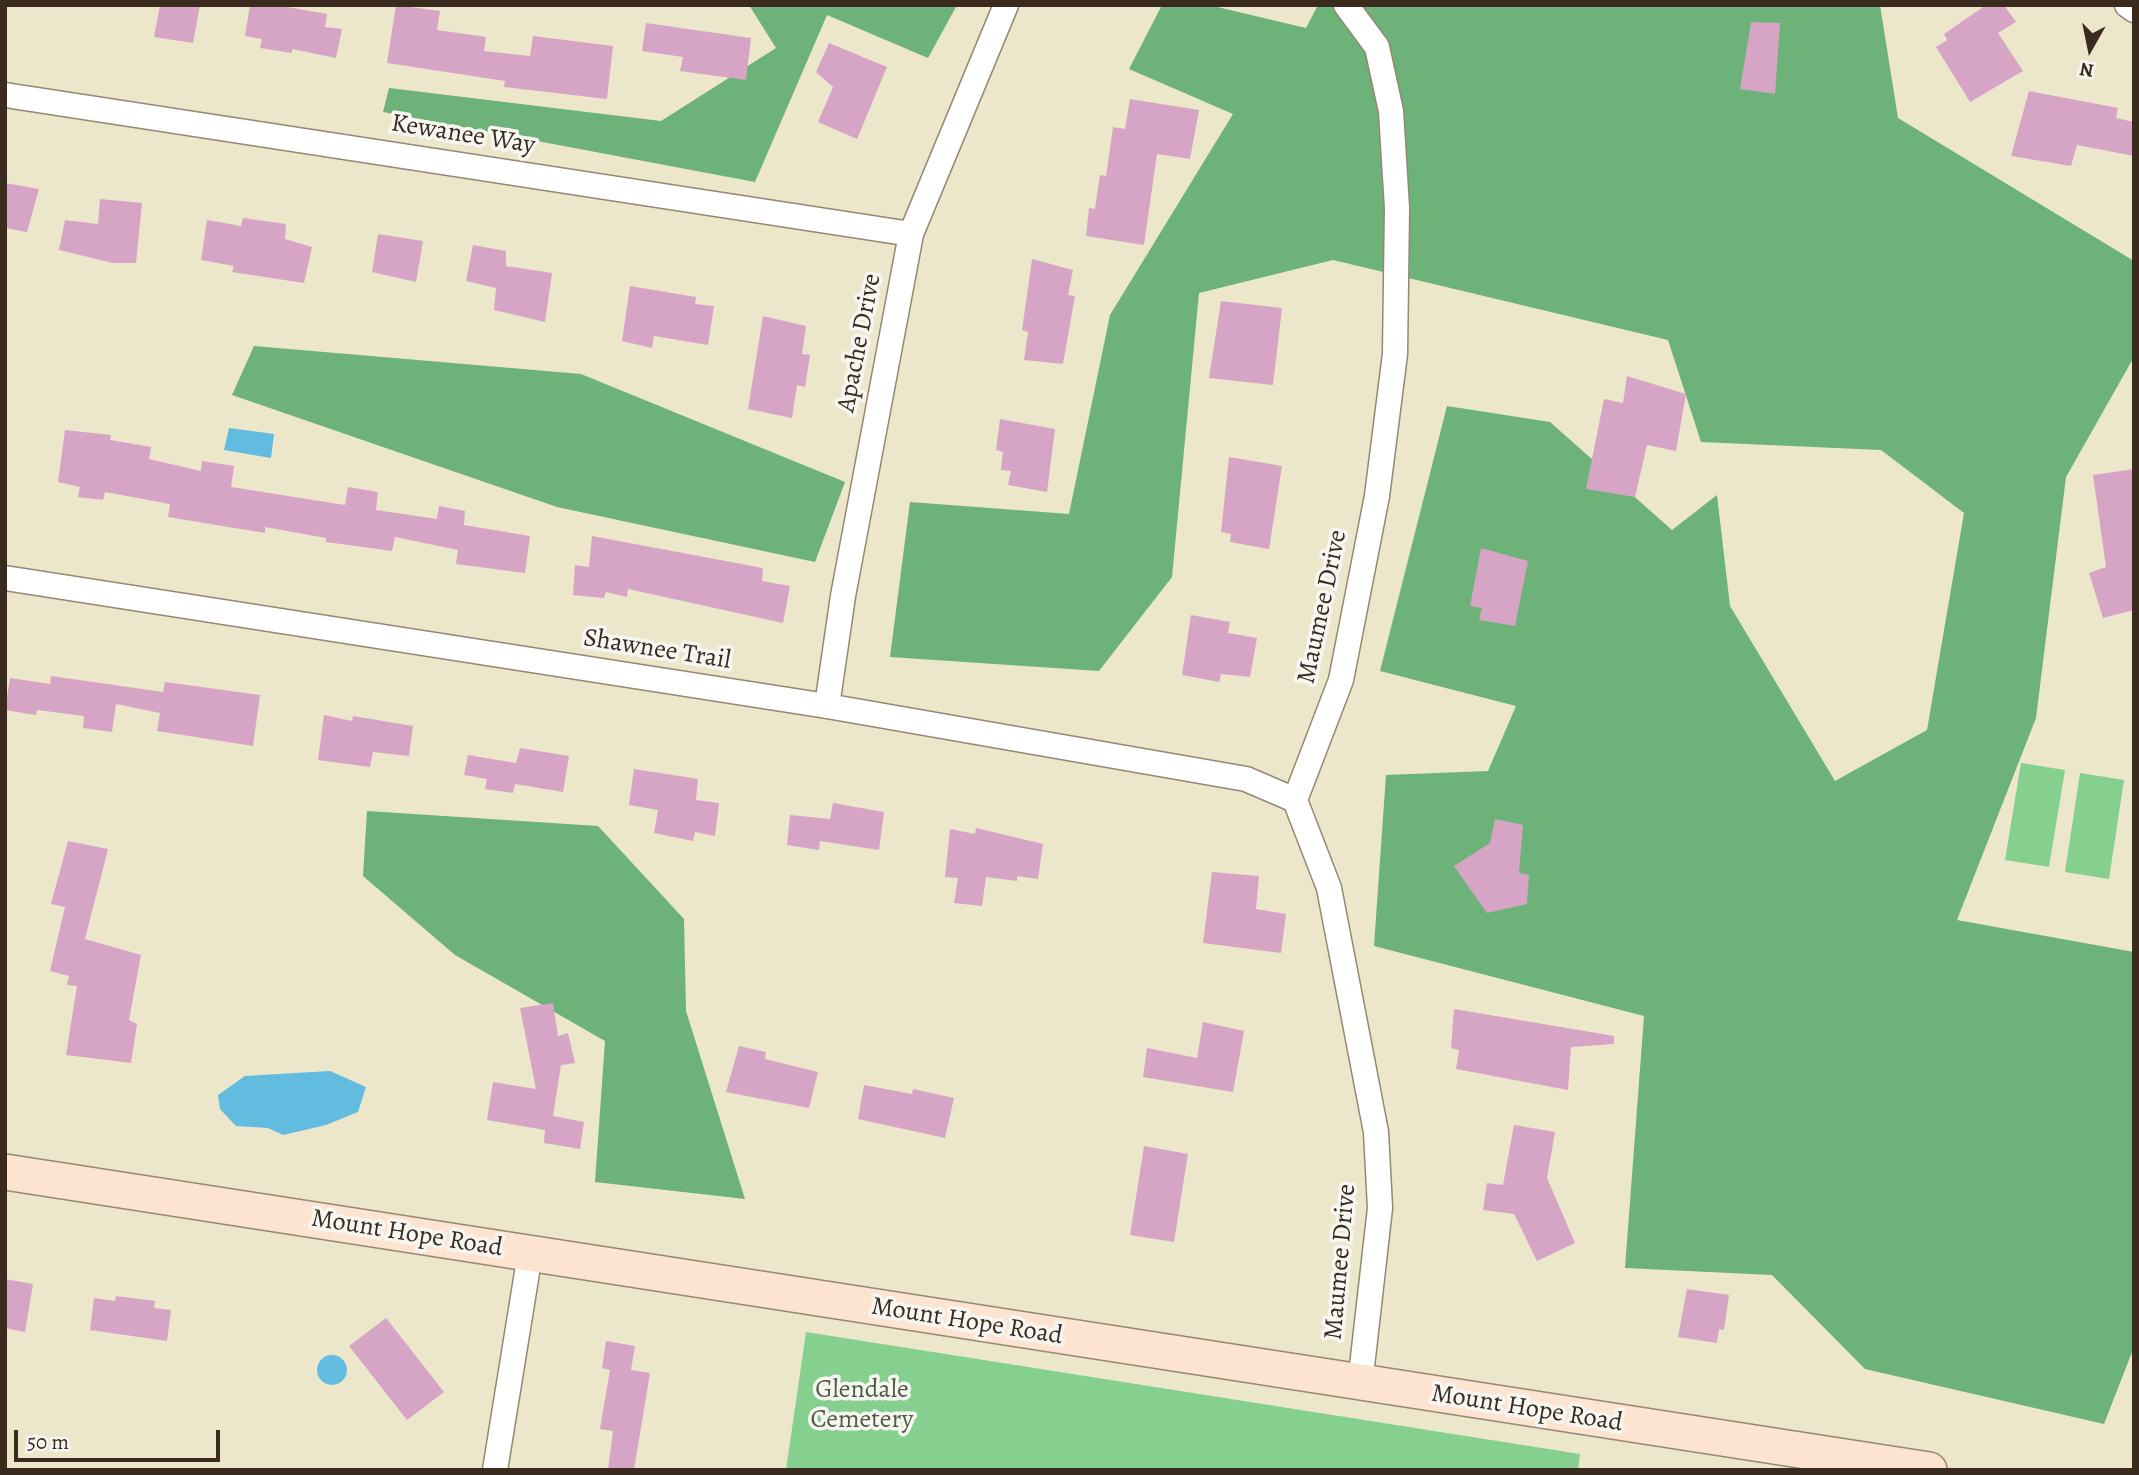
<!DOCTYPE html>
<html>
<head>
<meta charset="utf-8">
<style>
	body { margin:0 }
	#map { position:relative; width:2139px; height:1475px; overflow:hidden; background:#ece6cb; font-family:Alegreya,serif }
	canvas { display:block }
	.frame { position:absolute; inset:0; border:7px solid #3b2a1e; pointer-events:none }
	.north { position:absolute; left:2055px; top:14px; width:70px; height:70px; -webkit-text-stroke:5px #f6f6f2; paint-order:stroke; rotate:189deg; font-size:19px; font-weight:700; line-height:28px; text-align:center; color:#3b2a1e }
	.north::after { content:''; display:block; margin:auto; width:24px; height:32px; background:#3b2a1e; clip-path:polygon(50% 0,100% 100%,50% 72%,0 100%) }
	.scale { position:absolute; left:14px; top:1430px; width:206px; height:32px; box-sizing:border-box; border:4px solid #3b2a1e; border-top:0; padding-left:9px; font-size:21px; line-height:24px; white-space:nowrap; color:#3b2a1e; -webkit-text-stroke:5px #f6f6f2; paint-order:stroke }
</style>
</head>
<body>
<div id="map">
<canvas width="2139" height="1475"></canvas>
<div class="frame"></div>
<div class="north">N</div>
<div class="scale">50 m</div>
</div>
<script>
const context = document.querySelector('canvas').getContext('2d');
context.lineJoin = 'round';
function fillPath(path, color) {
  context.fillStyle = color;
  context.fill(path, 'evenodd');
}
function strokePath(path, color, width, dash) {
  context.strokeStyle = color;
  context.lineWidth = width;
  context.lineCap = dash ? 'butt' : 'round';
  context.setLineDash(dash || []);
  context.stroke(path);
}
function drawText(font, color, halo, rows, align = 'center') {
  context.font = font + ' Alegreya,serif';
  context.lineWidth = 7;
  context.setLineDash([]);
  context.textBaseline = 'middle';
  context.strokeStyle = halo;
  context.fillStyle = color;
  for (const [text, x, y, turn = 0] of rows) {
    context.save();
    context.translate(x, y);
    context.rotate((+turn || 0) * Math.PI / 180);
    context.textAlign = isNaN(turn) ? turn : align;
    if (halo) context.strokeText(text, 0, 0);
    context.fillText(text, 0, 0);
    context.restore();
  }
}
const green = new Path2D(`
	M 2021,763 L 2065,770 L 2049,867 L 2005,860 Z
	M 2080,773 L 2124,780 L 2109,879 L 2065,872 Z
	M 806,1332 L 1580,1454 L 1578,1470 L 786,1470 Z`);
const forest = new Path2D(`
	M 749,5 L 957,5 L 928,58 L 827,15 L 755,182 L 383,112 L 389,88 L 661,121 L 776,48 Z
	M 1162,5 L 1209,5 L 1306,28 L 1318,5 L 1880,5 L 1898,118 L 2134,261 L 2134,357 L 2066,477 L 2036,718 L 1957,920 L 2134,952 L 2134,1347 L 2104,1424 L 1865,1369 L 1772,1275 L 1625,1268 L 1644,1016 L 1374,946 L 1386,775 L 1488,771 L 1516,706 L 1380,671 L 1447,406 L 1550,422 L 1672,530 L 1717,495 L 1730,606 L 1835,781 L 1927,730 L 1964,513 L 1881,450 L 1701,442 L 1668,340 L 1333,260 L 1199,293 L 1172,577 L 1099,671 L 890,657 L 910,502 L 1069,514 L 1110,315 L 1233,114 L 1129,69 Z
	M 254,346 L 581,374 L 845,482 L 815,562 L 557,507 L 232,395 Z
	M 367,811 L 598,826 L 684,919 L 686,1011 L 745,1199 L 595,1182 L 605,1041 L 455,955 L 363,876 Z`);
const water = new Path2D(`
	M 229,428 L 274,434 L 271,458 L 224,450 Z
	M 330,1071 L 366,1087 L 358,1112 L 326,1125 L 283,1135 L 268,1128 L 236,1126 L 220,1109 L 218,1095 L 245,1076 Z
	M317 1370a15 15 0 1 1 30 0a15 15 0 1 1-30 0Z`);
const building = new Path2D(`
	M 160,5 L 200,5 L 193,43 L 154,37 Z
	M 250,5 L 276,5 L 327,14 L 325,27 L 342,29 L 336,58 L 292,49 L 292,53 L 260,48 L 262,39 L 245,36 Z
	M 396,5 L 440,11 L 437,30 L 486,37 L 484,51 L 530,56 L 533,36 L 613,46 L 607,99 L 504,87 L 505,81 L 387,63 Z
	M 1986,5 L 2004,5 L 2016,22 L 1998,33 L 2023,71 L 1970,102 L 1936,47 L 1947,40 L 1944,34 Z
	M 1751,22 L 1780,23 L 1775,94 L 1740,89 Z
	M 646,23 L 751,38 L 746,80 L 680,71 L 683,57 L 642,51 Z
	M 829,43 L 887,67 L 857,139 L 818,122 L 833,87 L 816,72 Z
	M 2029,91 L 2118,108 L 2116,118 L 2134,122 L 2134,156 L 2077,145 L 2071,166 L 2011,156 Z
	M 1130,99 L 1199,110 L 1190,159 L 1157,154 L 1144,245 L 1086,236 L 1089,208 L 1095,209 L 1100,175 L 1106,176 L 1113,127 L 1125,129 Z
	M 5,183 L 39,189 L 27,232 L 5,228 Z
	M 100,199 L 142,203 L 136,263 L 113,263 L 59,250 L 65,220 L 98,224 Z
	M 243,218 L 286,224 L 285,239 L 312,247 L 304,283 L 232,272 L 234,266 L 201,260 L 207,220 L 241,226 Z
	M 378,234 L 423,241 L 416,282 L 372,272 Z
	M 473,245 L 506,251 L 506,266 L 552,273 L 545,322 L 494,310 L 496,288 L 466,281 Z
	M 1032,259 L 1073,270 L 1068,295 L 1075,296 L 1063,364 L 1024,360 L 1028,332 L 1022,330 Z
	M 630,286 L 696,297 L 695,304 L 714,306 L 708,345 L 654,336 L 652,348 L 622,341 Z
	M 1221,301 L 1282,308 L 1273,385 L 1209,378 Z
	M 763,316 L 806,326 L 802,354 L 810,355 L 805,387 L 797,385 L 792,418 L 748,409 Z
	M 1627,376 L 1686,394 L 1676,451 L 1647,445 L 1635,497 L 1586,489 L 1604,399 L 1623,403 Z
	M 1000,419 L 1055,429 L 1047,492 L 1008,485 L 1011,471 L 1001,470 L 1003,452 L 996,450 Z
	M 65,430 L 111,435 L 110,440 L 151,447 L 149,459 L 201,471 L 202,461 L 234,466 L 231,487 L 345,505 L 348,487 L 378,492 L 376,510 L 437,519 L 439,506 L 465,511 L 464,525 L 530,536 L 525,573 L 456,564 L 458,550 L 395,537 L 392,551 L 326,542 L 326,538 L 265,527 L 265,533 L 168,517 L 170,504 L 105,492 L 103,500 L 78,497 L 80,487 L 58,482 Z
	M 1229,457 L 1282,466 L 1269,549 L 1230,542 L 1231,534 L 1221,532 Z
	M 2134,469 L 2134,610 L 2103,618 L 2089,573 L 2106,567 L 2093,475 Z
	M 592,536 L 763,568 L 762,581 L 790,586 L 783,623 L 628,589 L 627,597 L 606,592 L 604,598 L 573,595 L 575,565 L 589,567 Z
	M 1481,548 L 1528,561 L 1515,626 L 1479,620 L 1482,608 L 1470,606 Z
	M 1191,615 L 1230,622 L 1228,633 L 1257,638 L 1250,677 L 1221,674 L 1219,682 L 1182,675 Z
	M 51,676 L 163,692 L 165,682 L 260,695 L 253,746 L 157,731 L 160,713 L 116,704 L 112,732 L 83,728 L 84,716 L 37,710 L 36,715 L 5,710 L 10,678 L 50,684 Z
	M 324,715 L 352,721 L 353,716 L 413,726 L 409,756 L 373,752 L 370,767 L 318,760 Z
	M 520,748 L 569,756 L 563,792 L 515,784 L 513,793 L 485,789 L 487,779 L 464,775 L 468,755 L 516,763 Z
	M 634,769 L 698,779 L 696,800 L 719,803 L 715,836 L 695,832 L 693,841 L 654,833 L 658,810 L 629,805 Z
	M 833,803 L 884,812 L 879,850 L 820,841 L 819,850 L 787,845 L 790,815 L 830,819 Z
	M 1495,819 L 1523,825 L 1519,873 L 1529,875 L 1527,904 L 1487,913 L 1454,866 L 1490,843 Z
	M 976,828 L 1043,844 L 1038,879 L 1017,876 L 1017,881 L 986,877 L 982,906 L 954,903 L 958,878 L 945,877 L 950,829 L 975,834 Z
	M 68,841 L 108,849 L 85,939 L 141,955 L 129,1020 L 137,1024 L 131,1063 L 66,1055 L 77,986 L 67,985 L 69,976 L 50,971 L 65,907 L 51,904 Z
	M 1212,872 L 1259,876 L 1256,909 L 1286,914 L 1281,953 L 1203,943 Z
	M 553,1003 L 558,1036 L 568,1033 L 575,1063 L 561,1065 L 553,1116 L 584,1122 L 580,1149 L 544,1143 L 545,1130 L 487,1120 L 493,1082 L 536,1089 L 520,1008 Z
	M 1454,1009 L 1614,1036 L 1614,1044 L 1571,1047 L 1568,1090 L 1456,1069 L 1459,1050 L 1451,1048 Z
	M 1203,1022 L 1244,1031 L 1233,1092 L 1143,1077 L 1147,1048 L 1197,1058 Z
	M 739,1046 L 766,1052 L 765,1059 L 818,1072 L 809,1108 L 726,1092 Z
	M 864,1085 L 912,1094 L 913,1089 L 954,1098 L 945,1138 L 858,1119 Z
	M 1514,1125 L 1555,1132 L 1547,1178 L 1575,1243 L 1537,1261 L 1514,1214 L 1483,1210 L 1487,1183 L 1503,1185 Z
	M 1144,1146 L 1188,1154 L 1174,1242 L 1130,1235 Z
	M 5,1279 L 33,1284 L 25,1332 L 5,1328 Z
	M 1687,1289 L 1729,1295 L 1724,1330 L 1719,1329 L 1717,1343 L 1678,1337 Z
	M 116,1296 L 155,1301 L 154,1308 L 171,1310 L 167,1341 L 90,1330 L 94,1298 L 115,1301 Z
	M 386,1318 L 444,1392 L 407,1420 L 349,1346 Z
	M 606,1341 L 635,1346 L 631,1370 L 650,1373 L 634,1470 L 608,1470 L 613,1431 L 600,1429 L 610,1370 L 602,1368 Z`);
const street = new Path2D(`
	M 1346,5 L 1377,47 L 1391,111 L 1397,208 L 1395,354 L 1377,496 L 1341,680 L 1295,800 L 1329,888 L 1376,1132 L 1380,1208 L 1360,1384
	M 2127,5 L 2134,10
	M 5,95 L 911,234
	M 5,578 L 827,706 L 1246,779 L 1295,800
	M 827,706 L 843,596 L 911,234 L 1006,5
	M 495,1470 L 530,1254`);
const secondary = new Path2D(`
	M 5,1172 L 1929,1470`);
const streetNames = [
	["Kewanee Way",463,135,9],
	["Apache Drive",860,343,-79],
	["Maumee Drive",1323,607,-78],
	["Shawnee Trail",657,650,9],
	["Mount Hope Road",407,1234,9],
	["Maumee Drive",1341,1262,-85],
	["Mount Hope Road",967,1322,9],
	["Mount Hope Road",1527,1409,9]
];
const parkNames = [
	["Glendale",862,1391],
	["Cemetery",862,1421]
];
fillPath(green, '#85d08e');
fillPath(forest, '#6cb279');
fillPath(water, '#61bcdf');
fillPath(building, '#d6a5c6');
strokePath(street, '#948874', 27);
strokePath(secondary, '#948874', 38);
strokePath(street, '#fff', 24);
strokePath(secondary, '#fde4d0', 35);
drawText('26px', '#3b2a1e', '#f6f6f2', streetNames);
drawText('26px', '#515c40', '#f6f6f2', parkNames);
</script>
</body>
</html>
